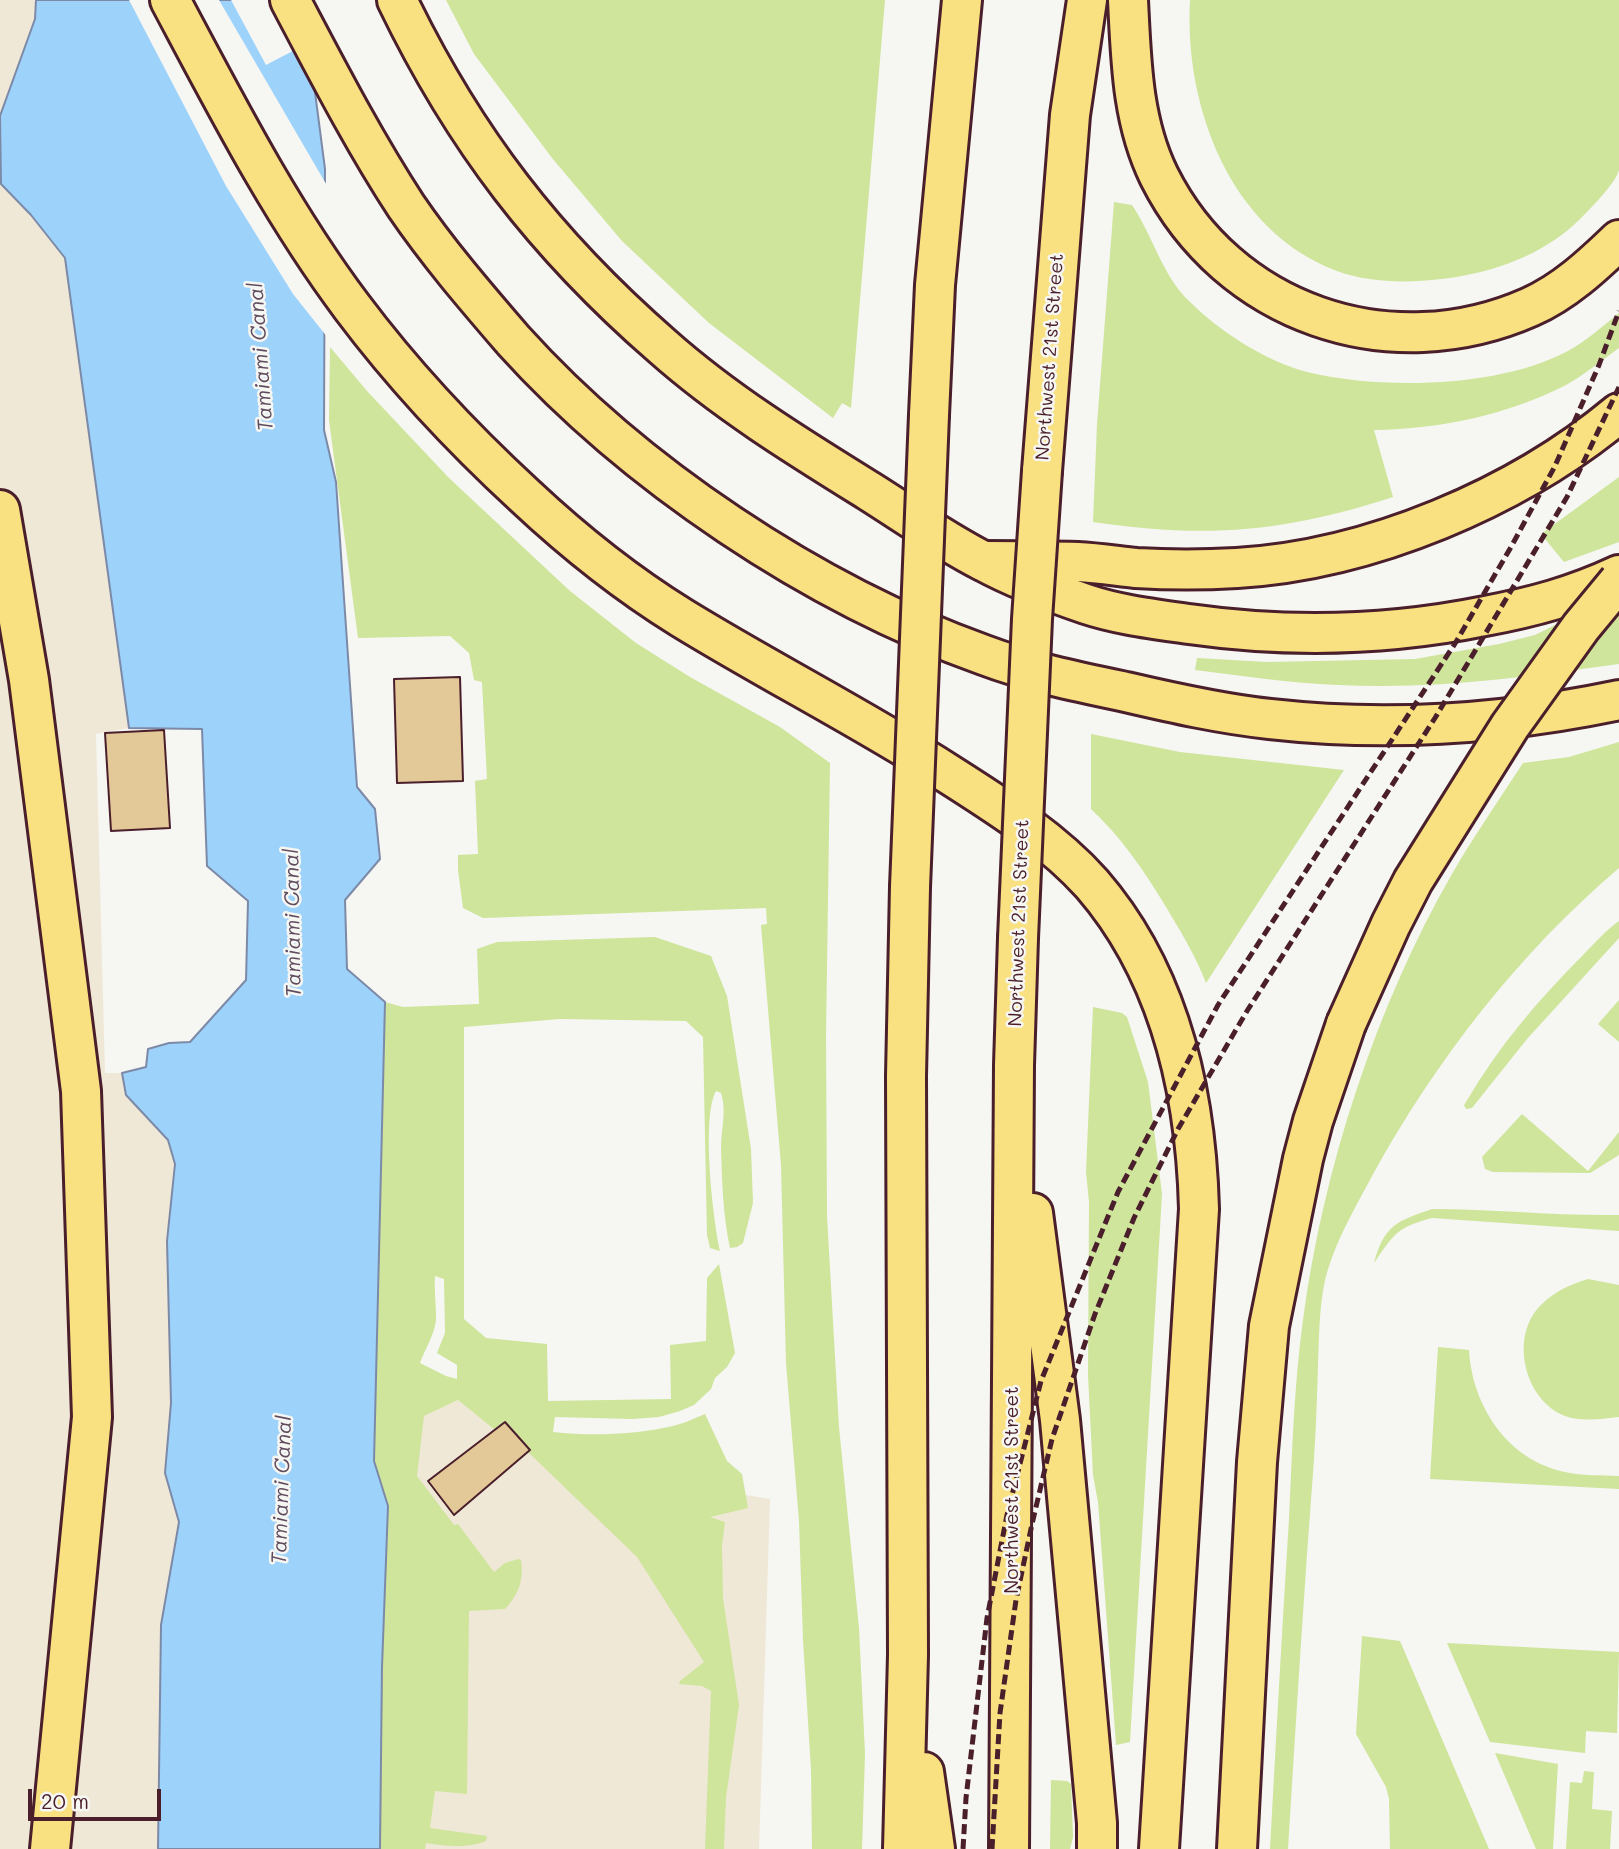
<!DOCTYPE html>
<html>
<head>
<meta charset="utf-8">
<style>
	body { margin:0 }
	#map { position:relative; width:1619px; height:1849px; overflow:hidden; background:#f6f6f2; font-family:Mali,sans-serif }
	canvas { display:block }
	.scale { position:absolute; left:28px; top:1789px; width:133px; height:32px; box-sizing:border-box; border:4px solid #4a1f2b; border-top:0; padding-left:9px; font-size:21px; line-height:24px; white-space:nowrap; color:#4a1f2b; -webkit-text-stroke:5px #f6f6f2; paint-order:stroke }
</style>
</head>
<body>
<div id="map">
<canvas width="1619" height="1849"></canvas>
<div class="scale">20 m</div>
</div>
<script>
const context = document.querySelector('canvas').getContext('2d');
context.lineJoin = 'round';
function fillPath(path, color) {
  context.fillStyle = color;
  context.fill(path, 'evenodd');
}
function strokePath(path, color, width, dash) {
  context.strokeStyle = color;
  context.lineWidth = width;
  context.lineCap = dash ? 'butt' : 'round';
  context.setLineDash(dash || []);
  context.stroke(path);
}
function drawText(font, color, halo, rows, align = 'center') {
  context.font = font + ' Mali,sans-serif';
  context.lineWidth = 5;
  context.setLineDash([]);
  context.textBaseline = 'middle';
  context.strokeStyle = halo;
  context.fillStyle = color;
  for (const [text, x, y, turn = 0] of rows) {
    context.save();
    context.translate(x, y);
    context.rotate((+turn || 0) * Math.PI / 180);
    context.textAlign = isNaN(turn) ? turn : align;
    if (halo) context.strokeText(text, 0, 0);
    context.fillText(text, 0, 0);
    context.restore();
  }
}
const built = new Path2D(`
	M 0,0 L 36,0 L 35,19 L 0,116 Z
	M 0,159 L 1,184 L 31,215 L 65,258 L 129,728 L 96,734 L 105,1073 L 122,1073 L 126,1095 L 168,1140 L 175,1164 L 167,1241 L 171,1403 L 165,1473 L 179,1522 L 161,1625 L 158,1849 L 0,1849 Z
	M 458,1400 L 495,1429 L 504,1421 L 536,1459 L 770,1499 L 759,1849 L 380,1849 L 376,1419 L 424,1416 Z`);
const green = new Path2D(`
	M 446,0 L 885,0 L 851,408 L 842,403 L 833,418 L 709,323 L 622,241 L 552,158 L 474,54 Z
	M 1190,0 L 1619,0 C 1619,41 1619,81 1619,122 C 1619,137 1619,155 1619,170 C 1616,184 1580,220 1568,230 C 1532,259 1487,274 1441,279 C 1407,283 1370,283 1337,271 C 1230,231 1184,106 1190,0 Z
	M 1114,202 L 1132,205 C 1153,236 1162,275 1189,301 C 1219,331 1265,361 1307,372 C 1381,390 1499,388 1568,351 C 1586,341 1603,326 1619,313 L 1619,348 C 1602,360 1584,375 1566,385 C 1507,415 1440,429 1374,430 L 1393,497 C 1285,532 1206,539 1093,522 L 1097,424 Z
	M 330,347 L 367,391 L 449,478 L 570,591 L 636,643 L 690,677 L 780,727 L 830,763 L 826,1035 L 827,1216 L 839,1427 L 859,1628 L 865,1754 L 862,1849 L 812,1849 L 811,1770 L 803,1640 L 799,1521 L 786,1363 L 781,1165 L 761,925 L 767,924 L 766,908 L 483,918 L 463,908 L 458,870 L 458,855 L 478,854 L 475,781 L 487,779 L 482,682 L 474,680 L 469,653 L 450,636 L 358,638 L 329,420 Z
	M 1619,477 L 1619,542 L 1564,562 L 1541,534 Z
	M 1619,593 L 1619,664 C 1526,677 1432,690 1338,685 C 1290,683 1242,676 1195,670 L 1197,658 L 1267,662 L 1415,659 L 1499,644 L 1535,635 Z
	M 1091,734 L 1180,752 L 1344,770 L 1206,983 C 1195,954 1179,929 1163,902 C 1143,869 1120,836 1091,809 Z
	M 1619,742 L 1619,868 C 1518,954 1436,1060 1372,1176 C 1354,1210 1332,1247 1324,1285 C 1319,1312 1319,1339 1318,1366 C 1317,1397 1316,1428 1314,1459 C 1304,1589 1296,1719 1288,1849 L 1270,1849 C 1276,1739 1282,1629 1289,1519 C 1292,1453 1294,1385 1303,1320 C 1323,1169 1376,1006 1452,874 C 1474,836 1499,800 1523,763 L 1569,757 Z
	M 1619,921 L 1619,938 L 1527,1039 L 1472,1108 L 1466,1109 L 1464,1105 L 1466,1102 C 1498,1047 1539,999 1584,954 C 1595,943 1606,930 1619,921 Z
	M 655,937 L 711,956 L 727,996 L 751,1149 L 753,1203 L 743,1243 L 737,1247 L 730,1248 C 723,1216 722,1181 721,1148 C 721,1129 727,1111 721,1093 L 716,1091 C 701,1118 713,1219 720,1251 L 710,1248 L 707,1235 L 703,1037 L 686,1021 L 560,1019 L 464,1027 L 464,1319 L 486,1338 L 547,1344 L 548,1401 L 671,1399 L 670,1345 L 706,1341 L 707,1278 L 719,1264 L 735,1353 L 727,1367 L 715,1378 L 711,1389 L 694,1405 L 680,1411 L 659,1417 L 632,1419 L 555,1417 L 553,1432 C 590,1436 632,1435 668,1427 C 681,1425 693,1419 705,1414 L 727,1461 L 742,1474 L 748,1508 L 710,1517 L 725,1522 L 722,1546 L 723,1598 L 739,1705 L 726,1798 L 724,1849 L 705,1849 L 711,1691 L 702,1686 L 679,1684 L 680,1681 L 704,1662 L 637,1557 L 528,1452 L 530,1450 L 505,1421 L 495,1430 L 458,1400 L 424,1416 L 417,1476 L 454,1525 L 458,1524 L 494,1572 L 505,1563 L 518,1559 L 521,1560 C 524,1580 519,1594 505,1609 L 469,1611 L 467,1794 L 435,1791 L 430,1828 L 487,1836 L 486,1841 C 466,1849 447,1846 426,1843 L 425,1849 L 380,1849 L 382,1667 L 388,1506 L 374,1461 L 385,1002 L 403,1007 L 479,1004 L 477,949 L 497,942 ZM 435,1276 L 444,1279 L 445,1333 L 437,1353 L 457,1365 L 457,1379 L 446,1376 L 420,1363 C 425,1349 437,1331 436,1315 C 436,1303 434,1289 435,1276 Z
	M 1619,1000 L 1619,1042 L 1598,1024 Z
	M 1093,1007 L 1122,1013 L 1127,1017 L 1148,1082 L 1162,1194 L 1130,1742 L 1116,1745 L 1098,1502 L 1093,1475 L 1088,1375 L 1089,1202 L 1086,1172 Z
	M 1522,1114 L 1588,1171 L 1619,1132 L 1619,1155 L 1590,1173 L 1493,1172 L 1485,1169 L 1482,1157 Z
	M 1432,1209 C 1494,1209 1556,1216 1619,1215 L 1619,1231 L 1432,1218 C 1396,1228 1395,1233 1374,1263 C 1384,1225 1397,1221 1432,1209 Z
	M 1588,1279 L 1619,1285 L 1619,1417 C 1601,1419 1582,1422 1565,1416 C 1524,1400 1509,1336 1541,1305 C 1555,1291 1569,1285 1588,1279 Z
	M 1438,1347 L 1469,1350 C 1472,1405 1507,1460 1565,1472 C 1582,1476 1602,1475 1619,1476 L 1619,1489 L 1430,1479 Z
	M 1362,1636 L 1400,1641 L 1489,1849 L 1390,1849 L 1389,1799 L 1386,1787 L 1356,1734 Z
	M 1447,1643 L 1619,1652 L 1617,1733 L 1586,1731 L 1585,1753 L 1490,1742 Z
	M 1495,1753 L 1558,1764 L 1553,1849 L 1536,1849 Z
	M 1584,1771 L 1594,1772 L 1592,1809 L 1612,1811 L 1610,1849 L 1566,1849 L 1570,1782 L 1582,1783 Z
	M 1051,1780 L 1067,1781 L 1071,1784 L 1073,1837 L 1070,1849 L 1050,1849 Z`);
const water = new Path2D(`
	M 36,0 L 303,0 L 325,169 L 324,430 L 336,482 L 357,787 L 375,809 L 380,859 L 345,900 L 347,969 L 385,1002 L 374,1461 L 388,1506 L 382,1667 L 380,1849 L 158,1849 L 161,1625 L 179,1522 L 165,1473 L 171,1403 L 167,1241 L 175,1164 L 168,1140 L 126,1095 L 122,1073 L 146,1067 L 148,1049 L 169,1043 L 190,1042 L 246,980 L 248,901 L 207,866 L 202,729 L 129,728 L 65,258 L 31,215 L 1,184 L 0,116 L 35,19 Z`);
const pier = new Path2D(`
	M 129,0 L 219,0 L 329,189 L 328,338 L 293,294 L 226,186 Z
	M 231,0 L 307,0 L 312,41 L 266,65 Z`);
const building = new Path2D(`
	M 460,677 L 463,781 L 397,783 L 394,679 Z
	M 164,730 L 170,828 L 111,831 L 105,733 Z
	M 505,1422 L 530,1450 L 454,1515 L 428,1481 Z`);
const primary = new Path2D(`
	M 929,415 L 935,285 L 962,0
	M 1042,471 L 1070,115 L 1087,0
	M 1033,1213 L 1060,1420 L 1097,1823 L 1097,1849
	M 924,1772 L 935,1849
	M 903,1849 L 908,1655 L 906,1076 L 910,887
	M 1009,1849 L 1014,1065 L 1018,938`);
const trunk = new Path2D(`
	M 170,0 C 226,105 280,211 352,307 C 403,375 462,438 525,496 C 573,541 627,584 682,618 C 770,672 861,718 947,773 C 997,805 1052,839 1092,884 C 1169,973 1196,1093 1199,1209 L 1159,1849
	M 397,0 C 464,139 546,245 662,346 C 725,402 798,447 869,491 C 907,515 944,541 983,561 C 1016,579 1051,592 1086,604 C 1119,615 1154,619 1189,624 C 1288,638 1386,636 1485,616 C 1533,607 1574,596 1619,575
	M 1237,1849 L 1257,1462 L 1269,1326 L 1303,1159 L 1313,1121 L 1346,1024`);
const motorway = new Path2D(`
	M 290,0 C 327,70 363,140 406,206 C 438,253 476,297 513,340 C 634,474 813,594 984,655 C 1029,672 1078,682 1126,692 C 1173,703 1222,714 1270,719 C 1386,732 1505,724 1619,700
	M 1128,0 C 1131,60 1132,121 1159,176 C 1228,314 1390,369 1530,307 C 1564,292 1592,266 1619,240
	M 0,510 L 29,680 L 81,1091 L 92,1417 L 50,1849
	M 983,561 C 1014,561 1046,561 1078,562 C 1097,563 1117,566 1136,568 C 1169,570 1203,570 1237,568 C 1370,560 1517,498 1619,413`);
const rail = new Path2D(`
	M 963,1849 L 966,1798 L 987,1618 L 1007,1515 L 1041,1381 L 1118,1192 L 1218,1005 L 1456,642 L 1511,547 L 1555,466 L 1599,365 L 1619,311
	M 992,1849 L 1000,1713 L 1016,1600 L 1032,1524 L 1052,1439 L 1095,1314 L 1134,1218 L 1178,1129 L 1247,1011 L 1435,718 L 1567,497 L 1619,387`);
const primaryBridge = new Path2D(`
	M 910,887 L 929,415
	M 1018,938 L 1032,619 L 1042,471`);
const trunkBridge = new Path2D(`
	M 1346,1024 L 1391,924 L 1413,881 L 1510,726 L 1581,627 L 1619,581`);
const streetNames = [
	["Northwest 21st Street",1050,357,-86],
	["Northwest 21st Street",1019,923,-88],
	["Northwest 21st Street",1012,1490,-90]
];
const waterNames = [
	["Tamiami Canal",261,357,-94],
	["Tamiami Canal",293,923,-91],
	["Tamiami Canal",282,1490,-88]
];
fillPath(built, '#f0e8d7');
fillPath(green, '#cee59b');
fillPath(water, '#9dd2fb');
strokePath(water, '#7c8aa8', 2);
fillPath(pier, '#f6f6f2');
fillPath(building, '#e3c998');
strokePath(building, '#4a1f2b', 2);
strokePath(primary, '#4a1f2b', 44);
strokePath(trunk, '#4a1f2b', 44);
strokePath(motorway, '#4a1f2b', 44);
strokePath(primary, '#f9e181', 38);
strokePath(trunk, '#f9e181', 38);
strokePath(motorway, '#f9e181', 38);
strokePath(rail, '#4a1f2b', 5, [10, 5]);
strokePath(primaryBridge, '#4a1f2b', 44, []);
strokePath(trunkBridge, '#4a1f2b', 44, []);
strokePath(primaryBridge, '#f9e181', 38);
strokePath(trunkBridge, '#f9e181', 38);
drawText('19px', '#4a1f2b', '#f6f6f2', streetNames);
drawText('italic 21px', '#5f4c5f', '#f6f6f2', waterNames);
</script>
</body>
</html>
